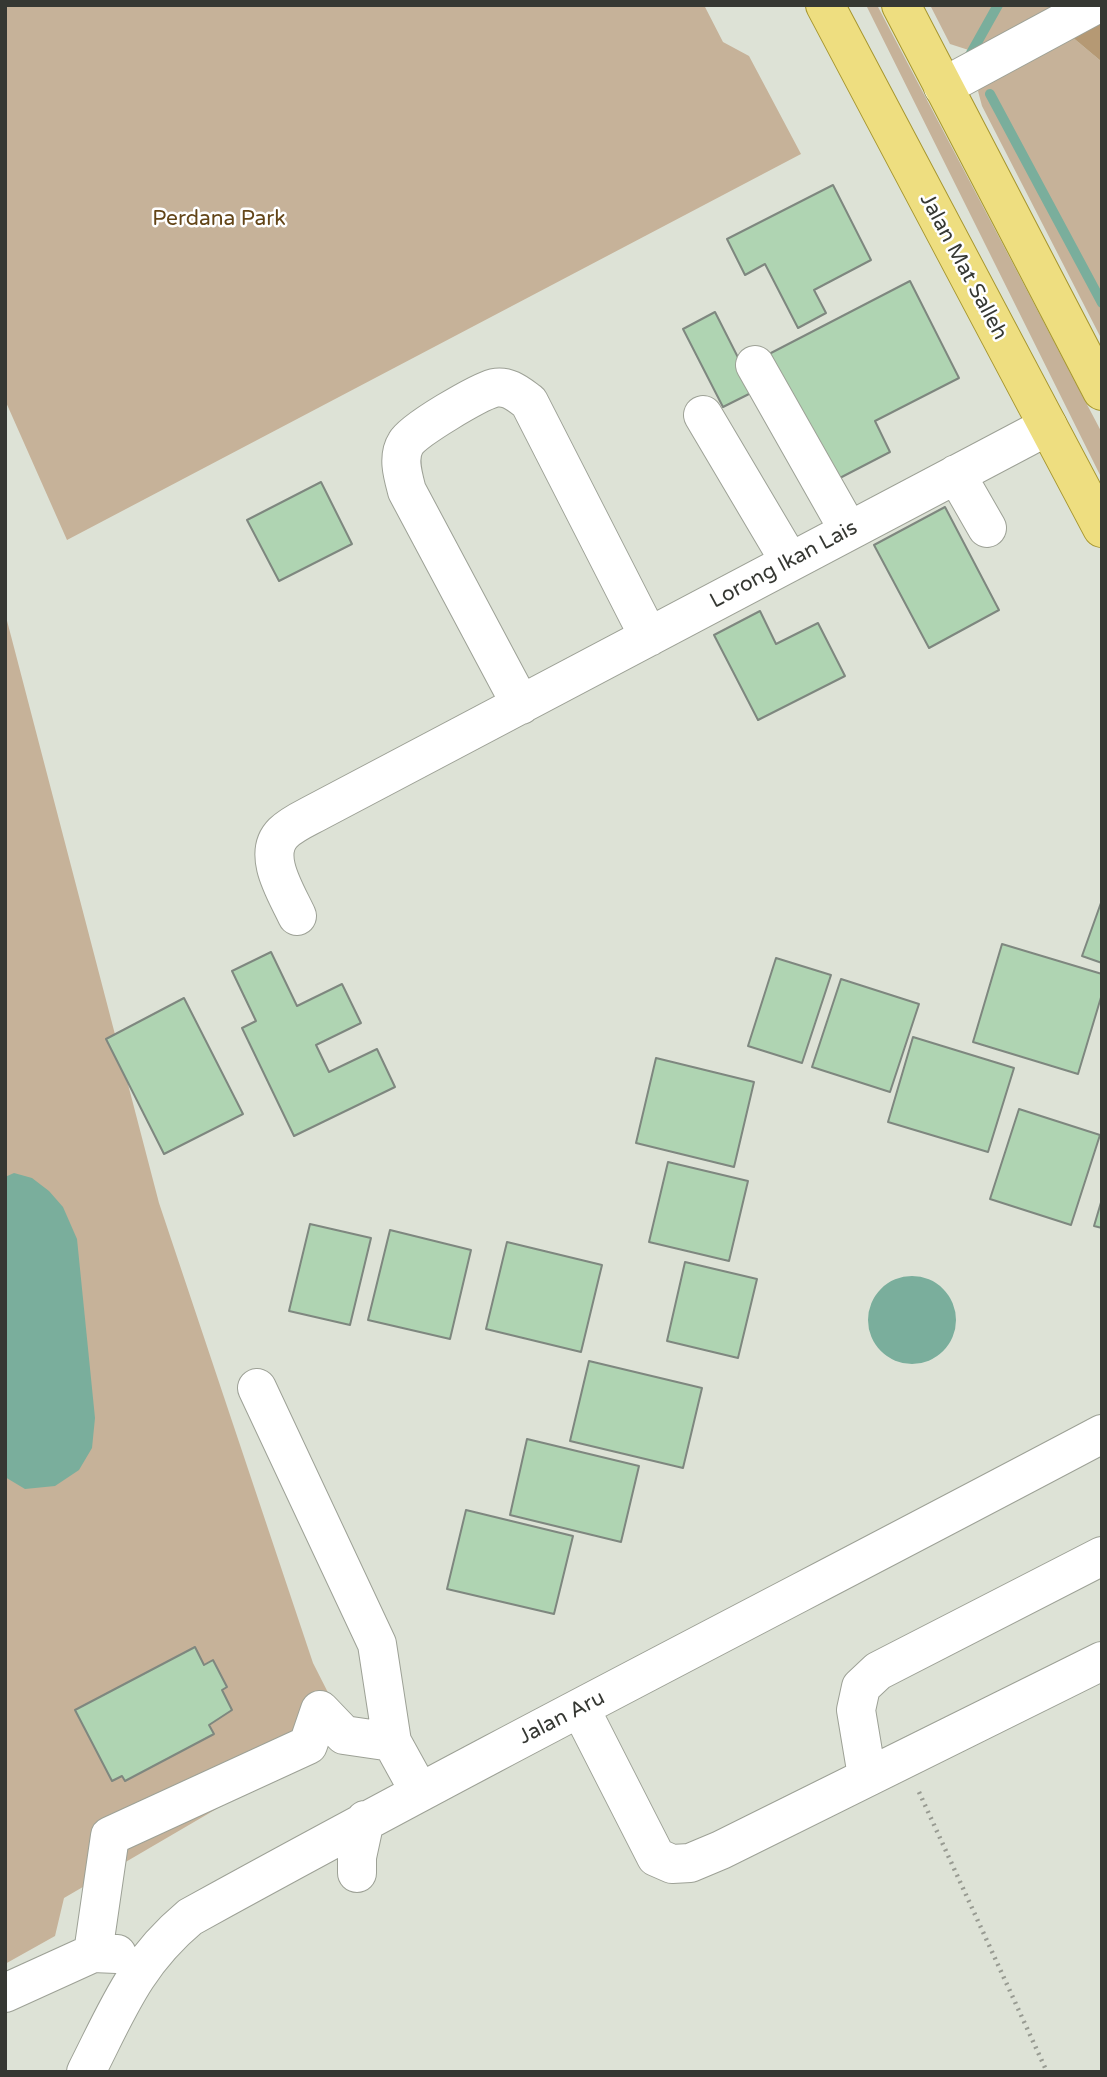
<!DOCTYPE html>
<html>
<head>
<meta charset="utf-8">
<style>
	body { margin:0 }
	#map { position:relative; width:1107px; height:2077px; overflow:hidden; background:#dde2d6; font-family:"Varela Round",sans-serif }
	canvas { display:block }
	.frame { position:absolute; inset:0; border:7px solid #363833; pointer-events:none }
</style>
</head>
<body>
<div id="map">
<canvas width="1107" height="2077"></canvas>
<div class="frame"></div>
</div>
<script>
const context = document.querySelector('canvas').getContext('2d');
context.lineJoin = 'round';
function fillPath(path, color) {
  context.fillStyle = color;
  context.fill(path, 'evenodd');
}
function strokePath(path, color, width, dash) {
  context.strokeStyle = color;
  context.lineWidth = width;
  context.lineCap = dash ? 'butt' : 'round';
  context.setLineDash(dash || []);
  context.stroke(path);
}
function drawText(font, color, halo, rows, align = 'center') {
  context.font = font + ' "Varela Round",sans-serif';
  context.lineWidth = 5;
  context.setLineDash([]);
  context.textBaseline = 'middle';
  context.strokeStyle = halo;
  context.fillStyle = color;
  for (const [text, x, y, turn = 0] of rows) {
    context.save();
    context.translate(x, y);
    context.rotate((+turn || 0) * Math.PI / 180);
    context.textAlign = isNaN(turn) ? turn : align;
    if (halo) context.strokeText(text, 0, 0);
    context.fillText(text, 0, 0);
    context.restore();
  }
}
const green = new Path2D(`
	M 5,5 L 704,5 L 723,42 L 749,56 L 801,154 L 67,540 L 5,400 Z
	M 866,5 L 877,5 L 1102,433 L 1102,479 Z
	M 930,5 L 1066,5 L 978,53 L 950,44 Z
	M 1071,36 L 1102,62 L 1102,340 L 982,106 L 978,91 L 989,75 Z
	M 5,613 L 159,1203 L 313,1663 L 348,1732 L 64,1898 L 55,1936 L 5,1964 Z`);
const forest = new Path2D(`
	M 1102,19 L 1102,62 L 1071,36 Z`);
const water = new Path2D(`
	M 14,1173 L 32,1178 L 49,1191 L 63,1207 L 77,1239 L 95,1418 L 92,1448 L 79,1470 L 55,1486 L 25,1489 L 5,1477 L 5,1177 Z
	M868 1320a44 44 0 1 1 88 0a44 44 0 1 1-88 0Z`);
const stream = new Path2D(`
	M 970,55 L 998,5
	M 990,94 L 1102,303`);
const building = new Path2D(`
	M 833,185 L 871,260 L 814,290 L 826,313 L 798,328 L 765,264 L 745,275 L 727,239 Z
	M 910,281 L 959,378 L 875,421 L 890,452 L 834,481 L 769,354 Z
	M 715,312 L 755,391 L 723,407 L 683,329 Z
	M 321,482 L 352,544 L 279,581 L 247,520 Z
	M 945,507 L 999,610 L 929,648 L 874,545 Z
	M 760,611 L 776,644 L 818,623 L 845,676 L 758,720 L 714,635 Z
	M 1102,900 L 1102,963 L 1082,956 Z
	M 1002,944 L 1102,974 L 1102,994 L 1078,1074 L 973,1042 Z
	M 271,952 L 297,1006 L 342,984 L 361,1023 L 316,1045 L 329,1072 L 377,1049 L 395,1087 L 294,1136 L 242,1028 L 256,1021 L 232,971 Z
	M 776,958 L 831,975 L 802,1063 L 748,1046 Z
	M 841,979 L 919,1004 L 890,1092 L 812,1067 Z
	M 184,998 L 243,1114 L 164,1154 L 106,1039 Z
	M 913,1037 L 1014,1068 L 988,1152 L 888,1122 Z
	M 656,1058 L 754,1082 L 734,1167 L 636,1143 Z
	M 1019,1109 L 1100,1135 L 1071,1225 L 990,1199 Z
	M 668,1162 L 748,1181 L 729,1261 L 649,1242 Z
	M 1102,1199 L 1102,1228 L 1094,1226 Z
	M 310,1224 L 371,1238 L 350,1325 L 289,1311 Z
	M 390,1230 L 471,1250 L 450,1339 L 368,1320 Z
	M 507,1242 L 602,1265 L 581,1352 L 486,1329 Z
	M 685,1262 L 757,1279 L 738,1358 L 667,1341 Z
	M 589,1361 L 702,1388 L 683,1468 L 570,1441 Z
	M 527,1439 L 639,1466 L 621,1542 L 510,1515 Z
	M 466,1510 L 573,1536 L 554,1614 L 447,1589 Z
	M 195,1647 L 204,1665 L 213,1660 L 227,1687 L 222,1690 L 232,1710 L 209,1725 L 214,1734 L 125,1781 L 122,1776 L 112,1781 L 75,1710 Z`);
const path = new Path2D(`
	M 919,1792 L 1047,2072`);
const minor = new Path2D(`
	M 943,87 L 1095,5
	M 755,365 L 849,531
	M 703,415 L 790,562
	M 956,474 L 987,528
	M 521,705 L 407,491 C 403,476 397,457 406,443 C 413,430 479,392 494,388 C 508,385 518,394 529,402 L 649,637
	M 297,916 C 287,894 261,855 283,833 C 292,824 306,818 317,812 L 1048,426
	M 257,1388 L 377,1644 L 392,1742
	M 580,1708 L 656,1857 L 672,1864 L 690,1863 L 721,1850 L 1102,1661
	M 867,1776 L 856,1710 L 861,1687 L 878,1671 L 1102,1556
	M 357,1873 L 357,1857 L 365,1820
	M 93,1953 L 110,1836 L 308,1745 L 320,1710 L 344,1735 L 392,1742 L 419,1791
	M 5,1993 L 93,1953 L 117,1954
	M 86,2072 C 118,2009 135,1963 190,1917 C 491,1751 798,1595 1102,1434`);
const major = new Path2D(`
	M 825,5 L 1102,528
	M 901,5 L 1102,391`);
const parkNames = [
	["Perdana Park",219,219]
];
const streetNames = [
	["Jalan Mat Salleh",963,267,62],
	["Lorong Ikan Lais",784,565,-28],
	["Jalan Aru",562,1718,-27]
];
fillPath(green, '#c6b299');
fillPath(forest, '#b59974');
fillPath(water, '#7aae9c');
strokePath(stream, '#7aae9c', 10);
fillPath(building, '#afd4b2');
strokePath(building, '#7e877f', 2);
strokePath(minor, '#9da196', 40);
strokePath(major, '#a6962e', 40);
strokePath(path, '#989b92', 4.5, [2, 5]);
strokePath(minor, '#fff', 38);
strokePath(major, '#eede80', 38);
drawText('21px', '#634518', '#fff', parkNames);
drawText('21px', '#363833', '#fff', streetNames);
</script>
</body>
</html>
